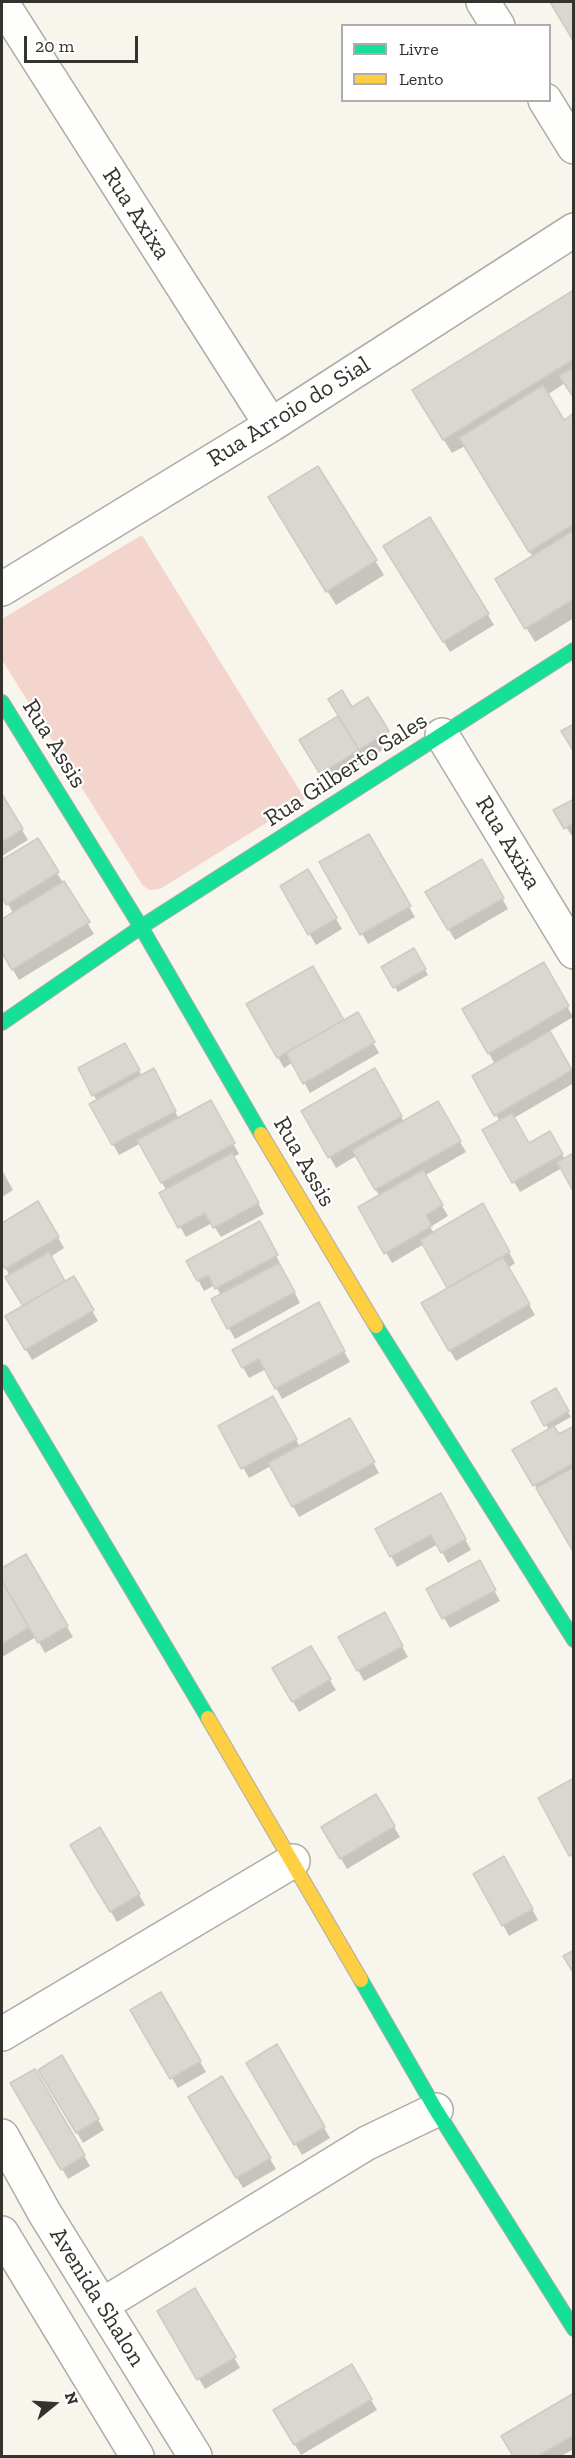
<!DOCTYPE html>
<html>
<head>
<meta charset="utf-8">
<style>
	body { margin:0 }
	#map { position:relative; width:575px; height:2458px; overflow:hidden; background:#f8f5ed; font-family:"Zilla Slab",serif }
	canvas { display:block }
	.frame { position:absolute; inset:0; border:3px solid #35332d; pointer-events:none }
	.legend { position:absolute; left:341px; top:24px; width:210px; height:78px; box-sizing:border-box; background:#fff; border:2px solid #aeadab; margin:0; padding:8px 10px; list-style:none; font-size:18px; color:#35332d }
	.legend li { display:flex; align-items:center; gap:12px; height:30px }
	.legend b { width:30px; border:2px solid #aeadab }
	.north { position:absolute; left:24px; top:2374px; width:60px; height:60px; -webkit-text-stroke:4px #fff; paint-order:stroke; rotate:72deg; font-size:16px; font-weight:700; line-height:24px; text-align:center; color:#35332d }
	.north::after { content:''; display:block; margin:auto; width:21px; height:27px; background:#35332d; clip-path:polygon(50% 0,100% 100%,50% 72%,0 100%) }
	.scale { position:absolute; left:24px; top:36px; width:114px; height:27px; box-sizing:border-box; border:3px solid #35332d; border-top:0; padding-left:8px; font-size:18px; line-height:21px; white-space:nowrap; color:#35332d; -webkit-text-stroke:4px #fff; paint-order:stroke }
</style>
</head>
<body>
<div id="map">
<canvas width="575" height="2458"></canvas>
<div class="frame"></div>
<ul class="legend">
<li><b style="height:8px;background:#16e098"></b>Livre</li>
<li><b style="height:8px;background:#ffcf43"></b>Lento</li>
</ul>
<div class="north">N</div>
<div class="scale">20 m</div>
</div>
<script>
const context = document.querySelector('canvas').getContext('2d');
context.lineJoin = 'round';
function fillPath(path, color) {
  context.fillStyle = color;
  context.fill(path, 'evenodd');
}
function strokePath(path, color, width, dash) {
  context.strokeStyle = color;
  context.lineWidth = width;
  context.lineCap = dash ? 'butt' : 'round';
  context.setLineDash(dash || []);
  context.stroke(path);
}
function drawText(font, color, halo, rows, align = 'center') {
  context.font = font + ' "Zilla Slab",serif';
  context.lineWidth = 4.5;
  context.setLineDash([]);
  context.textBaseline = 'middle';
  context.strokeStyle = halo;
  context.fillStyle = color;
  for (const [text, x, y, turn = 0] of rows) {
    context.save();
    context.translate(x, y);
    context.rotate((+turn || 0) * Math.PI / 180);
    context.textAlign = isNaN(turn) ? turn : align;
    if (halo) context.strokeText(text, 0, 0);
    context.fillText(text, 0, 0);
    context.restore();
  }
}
const green = new Path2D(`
	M 142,535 L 305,799 L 160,889 L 150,890 L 143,886 L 2,660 L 2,619 Z`);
const shadow = new Path2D(`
	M 574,292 L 574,397 L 565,383 L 547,395 L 564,422 L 574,415 L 574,618 L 535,642 L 505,593 L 533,557 L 465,446 L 452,453 L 422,405 Z
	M 318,468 L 384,575 L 336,605 L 278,512 Z
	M 429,519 L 494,625 L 450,652 L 391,557 Z
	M 368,699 L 394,743 L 327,784 L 301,740 Z
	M 2,797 L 28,840 L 2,856 Z
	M 574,800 L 574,839 L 555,811 Z
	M 368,836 L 415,917 L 368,944 L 321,863 Z
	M 37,840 L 94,934 L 19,980 L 2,951 L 2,921 L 13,913 L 2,894 L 2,862 Z
	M 481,861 L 508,909 L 455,940 L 427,893 Z
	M 308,871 L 342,929 L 316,945 L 282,887 Z
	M 414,950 L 428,975 L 398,992 L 383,968 Z
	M 543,964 L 573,1017 L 548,1032 L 574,1075 L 574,1083 L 514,1118 L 529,1145 L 550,1133 L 565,1160 L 562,1168 L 520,1192 L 484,1131 L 500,1122 L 474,1077 L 495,1064 L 464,1010 Z
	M 248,1005 L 343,1022 L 357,1014 L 379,1053 L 310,1093 L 293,1062 L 284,1068 Z
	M 124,1045 L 142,1076 L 159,1081 L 179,1119 L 210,1102 L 239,1154 L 233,1157 L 264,1214 L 221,1237 L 212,1223 L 186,1237 L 161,1193 L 166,1190 L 141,1143 L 119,1155 L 91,1104 L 97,1101 L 80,1069 Z
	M 375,1070 L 404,1122 L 437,1103 L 466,1152 L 424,1176 L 448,1216 L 430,1227 L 434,1233 L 482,1206 L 515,1263 L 508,1268 L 535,1315 L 456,1361 L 423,1304 L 449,1289 L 424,1244 L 392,1263 L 360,1208 L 380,1197 L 356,1156 L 336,1168 L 303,1111 Z
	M 2,1170 L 13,1190 L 2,1197 Z
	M 38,1204 L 64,1248 L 50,1257 L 65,1283 L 74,1278 L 98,1321 L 32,1360 L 7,1317 L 24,1307 L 2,1260 L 2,1225 Z
	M 259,1222 L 300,1303 L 235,1339 L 213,1300 L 221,1295 L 215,1285 L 204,1291 L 188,1261 Z
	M 318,1304 L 350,1362 L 282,1399 L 266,1369 L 249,1378 L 234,1351 Z
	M 555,1390 L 571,1417 L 553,1427 L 559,1436 L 574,1432 L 574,1550 L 514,1450 L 549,1430 L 533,1403 Z
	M 273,1398 L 300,1447 L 350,1420 L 379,1473 L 299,1517 L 271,1466 L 249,1478 L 220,1427 Z
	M 441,1495 L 471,1550 L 448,1563 L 438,1544 L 397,1567 L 391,1556 Z
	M 25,1556 L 73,1637 L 45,1653 L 36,1637 L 2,1657 L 2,1570 Z
	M 479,1562 L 500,1601 L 450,1628 L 428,1590 Z
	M 384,1614 L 408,1657 L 364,1681 L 340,1637 Z
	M 310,1648 L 336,1690 L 299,1712 L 274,1669 Z
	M 376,1796 L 400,1837 L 347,1869 L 323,1827 Z
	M 100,1829 L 145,1905 L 117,1922 L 72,1846 Z
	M 504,1858 L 538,1920 L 509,1936 L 475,1874 Z
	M 160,1994 L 206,2072 L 178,2088 L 132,2011 Z
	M 276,2046 L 330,2138 L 302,2155 L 248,2063 Z
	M 61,2057 L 104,2130 L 83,2143 L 40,2070 Z
	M 34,2071 L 90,2166 L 68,2179 L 12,2084 Z
	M 222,2078 L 276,2169 L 243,2188 L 190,2097 Z
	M 195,2291 L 240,2368 L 205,2389 L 159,2312 Z
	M 351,2366 L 377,2410 L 301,2455 L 275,2411 Z
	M 574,2395 L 574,2449 L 561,2456 L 514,2456 L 503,2437 Z`);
const building = new Path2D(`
	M 550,2 L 574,2 L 574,42 Z
	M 574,290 L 574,359 L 443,440 L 412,390 Z
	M 574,367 L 574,398 L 559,376 Z
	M 543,385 L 564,420 L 574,413 L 574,524 L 529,552 L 459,438 Z
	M 318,466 L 377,560 L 326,592 L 268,497 Z
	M 430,517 L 489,614 L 443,642 L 383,546 Z
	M 574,530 L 574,599 L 525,629 L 495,579 Z
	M 342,690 L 352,707 L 368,697 L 389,731 L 359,750 L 328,699 Z
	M 338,716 L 359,750 L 320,774 L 299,740 Z
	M 574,724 L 574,752 L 561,731 Z
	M 2,794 L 23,829 L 2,842 Z
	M 574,799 L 574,823 L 564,829 L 553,810 Z
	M 369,834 L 411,906 L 360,935 L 319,862 Z
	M 38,838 L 59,872 L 6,905 L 2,896 L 2,860 Z
	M 482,859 L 504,898 L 448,930 L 425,892 Z
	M 308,869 L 337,918 L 308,935 L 280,886 Z
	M 64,881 L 90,922 L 12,970 L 2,953 L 2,919 Z
	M 414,948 L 426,969 L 393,988 L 381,967 Z
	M 544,962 L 569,1006 L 488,1054 L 462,1009 Z
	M 313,966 L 344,1020 L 277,1058 L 246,1004 Z
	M 358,1012 L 375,1042 L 303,1084 L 286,1053 Z
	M 550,1031 L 572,1070 L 494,1116 L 472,1076 Z
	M 125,1043 L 140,1070 L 92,1096 L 78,1068 Z
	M 154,1068 L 176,1111 L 112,1145 L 89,1104 Z
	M 375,1068 L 402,1116 L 328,1158 L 301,1111 Z
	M 211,1100 L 235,1143 L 161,1183 L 137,1140 Z
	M 438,1101 L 461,1141 L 375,1190 L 352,1150 Z
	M 512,1113 L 529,1143 L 550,1131 L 563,1154 L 512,1183 L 482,1130 Z
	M 232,1153 L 259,1203 L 213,1228 L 205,1213 L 178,1228 L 159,1193 Z
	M 574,1153 L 574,1193 L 557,1162 Z
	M 423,1170 L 443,1205 L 426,1215 L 432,1226 L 384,1254 L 358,1207 Z
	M 38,1201 L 59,1237 L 5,1269 L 2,1263 L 2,1223 Z
	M 483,1203 L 510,1252 L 447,1288 L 420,1240 Z
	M 260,1221 L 278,1255 L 215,1289 L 208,1275 L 197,1281 L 186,1261 Z
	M 49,1252 L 65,1281 L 23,1306 L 5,1277 Z
	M 503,1257 L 530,1304 L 449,1351 L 421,1303 Z
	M 279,1263 L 295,1292 L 227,1329 L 211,1299 Z
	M 74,1276 L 94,1310 L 25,1350 L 5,1316 Z
	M 319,1302 L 345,1351 L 275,1389 L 259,1359 L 242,1368 L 232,1350 Z
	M 556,1388 L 569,1411 L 544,1426 L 531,1402 Z
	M 273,1396 L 297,1439 L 241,1469 L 218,1426 Z
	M 350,1418 L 375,1462 L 292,1507 L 268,1463 Z
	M 554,1426 L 559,1434 L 572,1427 L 574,1429 L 574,1463 L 533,1486 L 512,1450 Z
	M 574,1467 L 574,1553 L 536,1488 Z
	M 441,1493 L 466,1539 L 441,1553 L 431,1535 L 390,1557 L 375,1529 Z
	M 26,1554 L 68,1626 L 38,1643 L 2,1581 L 2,1568 Z
	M 480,1560 L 496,1590 L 442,1619 L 426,1589 Z
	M 2,1581 L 29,1627 L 2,1644 Z
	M 385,1612 L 403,1646 L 357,1671 L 338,1637 Z
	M 311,1646 L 331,1679 L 292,1702 L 272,1668 Z
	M 574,1778 L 574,1854 L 569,1856 L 538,1798 Z
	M 376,1794 L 395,1826 L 340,1859 L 321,1827 Z
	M 100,1827 L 140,1894 L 110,1912 L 70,1845 Z
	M 504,1856 L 533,1909 L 502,1926 L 473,1874 Z
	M 574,1950 L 574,1974 L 563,1956 Z
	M 161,1992 L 201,2061 L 170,2079 L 130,2010 Z
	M 277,2044 L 325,2127 L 294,2145 L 246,2063 Z
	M 62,2055 L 99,2119 L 76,2133 L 38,2070 Z
	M 35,2069 L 85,2155 L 61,2170 L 10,2083 Z
	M 222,2076 L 271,2158 L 236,2178 L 188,2097 Z
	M 195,2288 L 236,2357 L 197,2380 L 157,2311 Z
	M 352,2364 L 372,2399 L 294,2445 L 273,2410 Z
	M 574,2393 L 574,2435 L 538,2456 L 513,2456 L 501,2436 Z`);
const street = new Path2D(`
	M 483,2 L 498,26
	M 2,3 L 271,425
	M 545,100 L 574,147
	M 2,589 L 271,425 L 574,230
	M 442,735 L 574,952
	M 2,2034 L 293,1861
	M 2,2136 L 44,2212 L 195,2456
	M 2,2233 L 137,2456
	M 102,2305 L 367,2143 L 436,2110`);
const fast = new Path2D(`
	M 2,702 L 141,927 L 261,1134
	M 2,1023 L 141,927 L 574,650
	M 376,1326 L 574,1640
	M 2,1372 L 208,1718
	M 361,1980 L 436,2110 L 574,2329`);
const slow = new Path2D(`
	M 261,1134 L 376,1326
	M 208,1718 L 361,1980`);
const streetNames = [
	["Rua Axixa",136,214,57],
	["Rua Arroio do Sial",289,412,-32],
	["Rua Assis",54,744,58],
	["Rua Gilberto Sales",346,770,-33],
	["Rua Axixa",508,843,59],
	["Rua Assis",304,1162,60],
	["Avenida Shalon",97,2297,58]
];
fillPath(green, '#f4d5cd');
fillPath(shadow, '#0003');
fillPath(building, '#dad6d0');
strokePath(building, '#cecac4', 1.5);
strokePath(street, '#aeaca6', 36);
strokePath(fast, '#aeaca6', 16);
strokePath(slow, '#aeaca6', 16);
strokePath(street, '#fefefc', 33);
strokePath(fast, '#16e098', 14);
strokePath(slow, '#ffcf43', 14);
drawText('24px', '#35332d', '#fff', streetNames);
</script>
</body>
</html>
